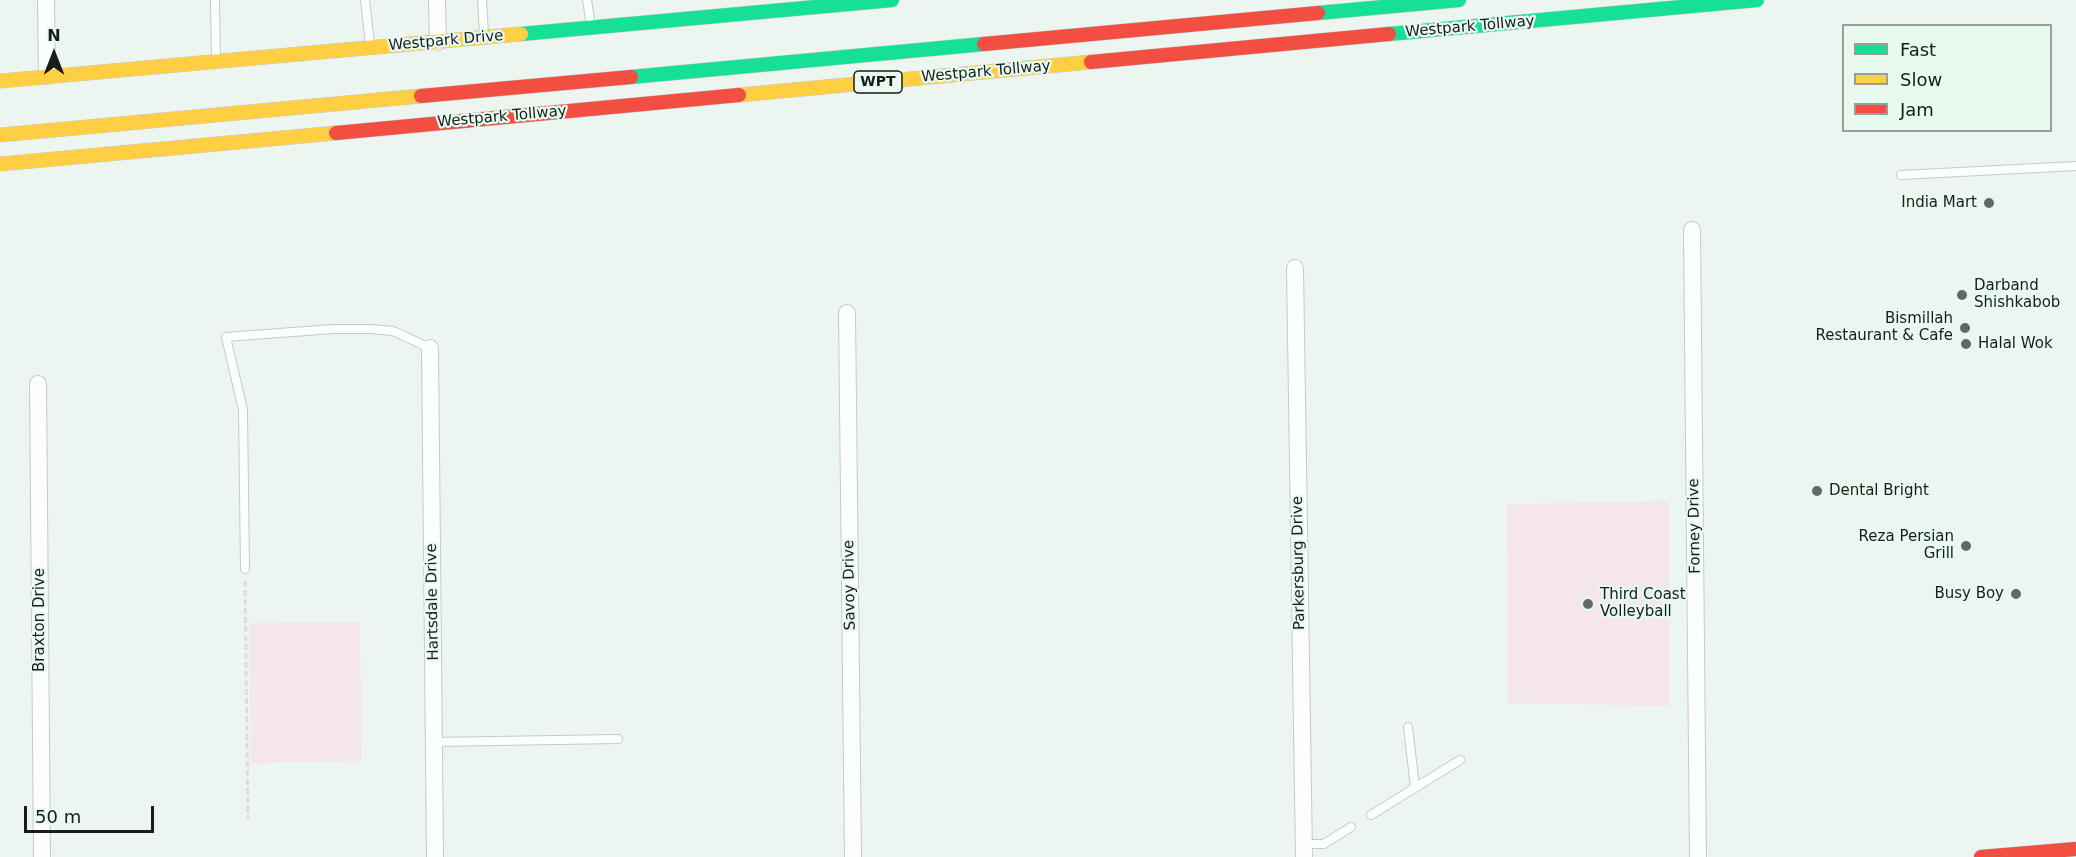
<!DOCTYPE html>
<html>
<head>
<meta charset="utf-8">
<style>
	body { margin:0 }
	#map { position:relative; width:2076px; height:857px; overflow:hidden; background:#ecf5f0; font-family:"DejaVu Sans",sans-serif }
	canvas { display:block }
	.legend { position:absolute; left:1842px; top:24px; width:210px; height:108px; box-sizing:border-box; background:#e8f9f0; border:2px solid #94a19a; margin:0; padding:8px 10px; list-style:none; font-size:18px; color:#171d19 }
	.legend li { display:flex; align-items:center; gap:12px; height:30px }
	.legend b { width:30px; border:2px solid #94a19a }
	.north { position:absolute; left:24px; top:24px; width:60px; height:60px; -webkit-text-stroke:4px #e8f9f0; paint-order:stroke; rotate:0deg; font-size:16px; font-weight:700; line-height:24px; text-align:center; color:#171d19 }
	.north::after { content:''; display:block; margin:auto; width:21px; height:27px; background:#171d19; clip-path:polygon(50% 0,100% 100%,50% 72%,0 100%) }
	.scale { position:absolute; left:24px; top:806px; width:130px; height:27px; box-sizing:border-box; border:3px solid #171d19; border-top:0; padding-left:8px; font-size:18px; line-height:21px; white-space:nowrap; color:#171d19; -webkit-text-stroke:4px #e8f9f0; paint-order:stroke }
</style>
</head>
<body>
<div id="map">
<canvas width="2076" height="857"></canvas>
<ul class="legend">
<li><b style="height:8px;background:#16e098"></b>Fast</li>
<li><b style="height:8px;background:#ffcf43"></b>Slow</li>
<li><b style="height:8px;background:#f24e42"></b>Jam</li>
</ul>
<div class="north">N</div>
<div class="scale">50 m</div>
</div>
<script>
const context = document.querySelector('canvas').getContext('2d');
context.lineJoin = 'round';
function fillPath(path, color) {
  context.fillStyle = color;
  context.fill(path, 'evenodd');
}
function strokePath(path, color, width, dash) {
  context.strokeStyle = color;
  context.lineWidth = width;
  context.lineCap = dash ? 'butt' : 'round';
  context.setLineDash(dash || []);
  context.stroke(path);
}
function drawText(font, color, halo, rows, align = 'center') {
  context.font = font + ' "DejaVu Sans",sans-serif';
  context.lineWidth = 4.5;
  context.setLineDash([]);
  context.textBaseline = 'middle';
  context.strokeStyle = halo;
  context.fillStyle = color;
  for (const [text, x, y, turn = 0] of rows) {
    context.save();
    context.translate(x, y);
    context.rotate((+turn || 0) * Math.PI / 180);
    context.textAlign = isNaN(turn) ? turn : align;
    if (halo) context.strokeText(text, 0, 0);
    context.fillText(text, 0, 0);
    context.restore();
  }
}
const green = new Path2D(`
	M 1669,501 L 1669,706 L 1508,703 L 1507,504 Z
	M 360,622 L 362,761 L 251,763 L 249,623 Z`);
const path = new Path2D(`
	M 245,581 L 248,819`);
const lane = new Path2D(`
	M 215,0 L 216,60
	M 365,0 L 370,44
	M 482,0 L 484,34
	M 587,0 L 591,26
	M 1901,175 L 2076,166
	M 245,569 L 243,410 L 226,337 L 333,329 L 371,329 L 393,331 L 430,348
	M 1408,727 L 1415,787
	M 434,742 L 618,739
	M 1371,815 L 1460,760
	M 1304,844 L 1324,844 L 1351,827`);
const street = new Path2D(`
	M 46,0 L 47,76
	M 437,0 L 438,42
	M 1692,230 L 1698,857
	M 1295,268 L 1304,857
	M 847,313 L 853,857
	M 430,348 L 435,857
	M 38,384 L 42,857`);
const fast = new Path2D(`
	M 1318,13 L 1459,0
	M 521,34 L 892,0
	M 1389,34 L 1757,0
	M 631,77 L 984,44`);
const slow = new Path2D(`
	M 0,81 L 521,34
	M 739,95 L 1091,62
	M 0,135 L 421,96
	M 0,164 L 336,133`);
const jam = new Path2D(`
	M 984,44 L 1318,13
	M 1091,62 L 1389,34
	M 421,96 L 631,77
	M 336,133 L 739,95
	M 1981,857 L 2076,849`);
const markers = [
	[1989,203,6,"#626964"],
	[1962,295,6,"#626964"],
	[1965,328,6,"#626964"],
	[1966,344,6,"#626964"],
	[1817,491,6,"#626964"],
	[1966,546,6,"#626964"],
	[2016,594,6,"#626964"],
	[1588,604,6,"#626964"]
];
const shields = [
	[878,82,48]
];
const shieldNames = [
	["WPT",878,82]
];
const streetNames = [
	["Westpark Tollway",1470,27,-5],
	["Westpark Drive",446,41,-5],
	["Westpark Tollway",986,72,-5],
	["Westpark Tollway",502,117,-5],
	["Forney Drive",1695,526,-91],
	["Parkersburg Drive",1299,563,-91],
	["Savoy Drive",850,585,-91],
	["Hartsdale Drive",433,602,-91],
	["Braxton Drive",40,620,-90]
];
const poiNames = [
	["India Mart",1977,203],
	["Darband",1974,286,"left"],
	["Shishkabob",1974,303,"left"],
	["Bismillah",1953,319],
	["Restaurant & Cafe",1953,336],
	["Halal Wok",1978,344,"left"],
	["Dental Bright",1829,491,"left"],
	["Reza Persian",1954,537],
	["Grill",1954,554],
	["Busy Boy",2004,594],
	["Third Coast",1600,595,"left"],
	["Volleyball",1600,612,"left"]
];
fillPath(green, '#f4e6ea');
strokePath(lane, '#c4cbc7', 10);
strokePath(street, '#c4cbc7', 18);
strokePath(fast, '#c4cbc7', 15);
strokePath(slow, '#c4cbc7', 15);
strokePath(jam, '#c4cbc7', 15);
strokePath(path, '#dcdedc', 3, [6, 3]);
strokePath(lane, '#fcfefd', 8);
strokePath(street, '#fcfefd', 16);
strokePath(fast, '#16e098', 14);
strokePath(slow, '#ffcf43', 14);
strokePath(jam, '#f24e42', 14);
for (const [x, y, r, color] of markers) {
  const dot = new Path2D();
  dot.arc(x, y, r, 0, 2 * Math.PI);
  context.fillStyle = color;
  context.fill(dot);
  strokePath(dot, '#e8f9f0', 2);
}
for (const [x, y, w] of shields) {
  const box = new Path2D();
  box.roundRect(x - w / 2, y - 11, w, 22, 4.5);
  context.fillStyle = '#e8f9f0';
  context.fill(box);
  strokePath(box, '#171d19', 1.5);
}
drawText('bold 14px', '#171d19', null, shieldNames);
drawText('15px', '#171d19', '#e8f9f0', streetNames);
drawText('15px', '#171d19', '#e8f9f0', poiNames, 'right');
</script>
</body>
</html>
